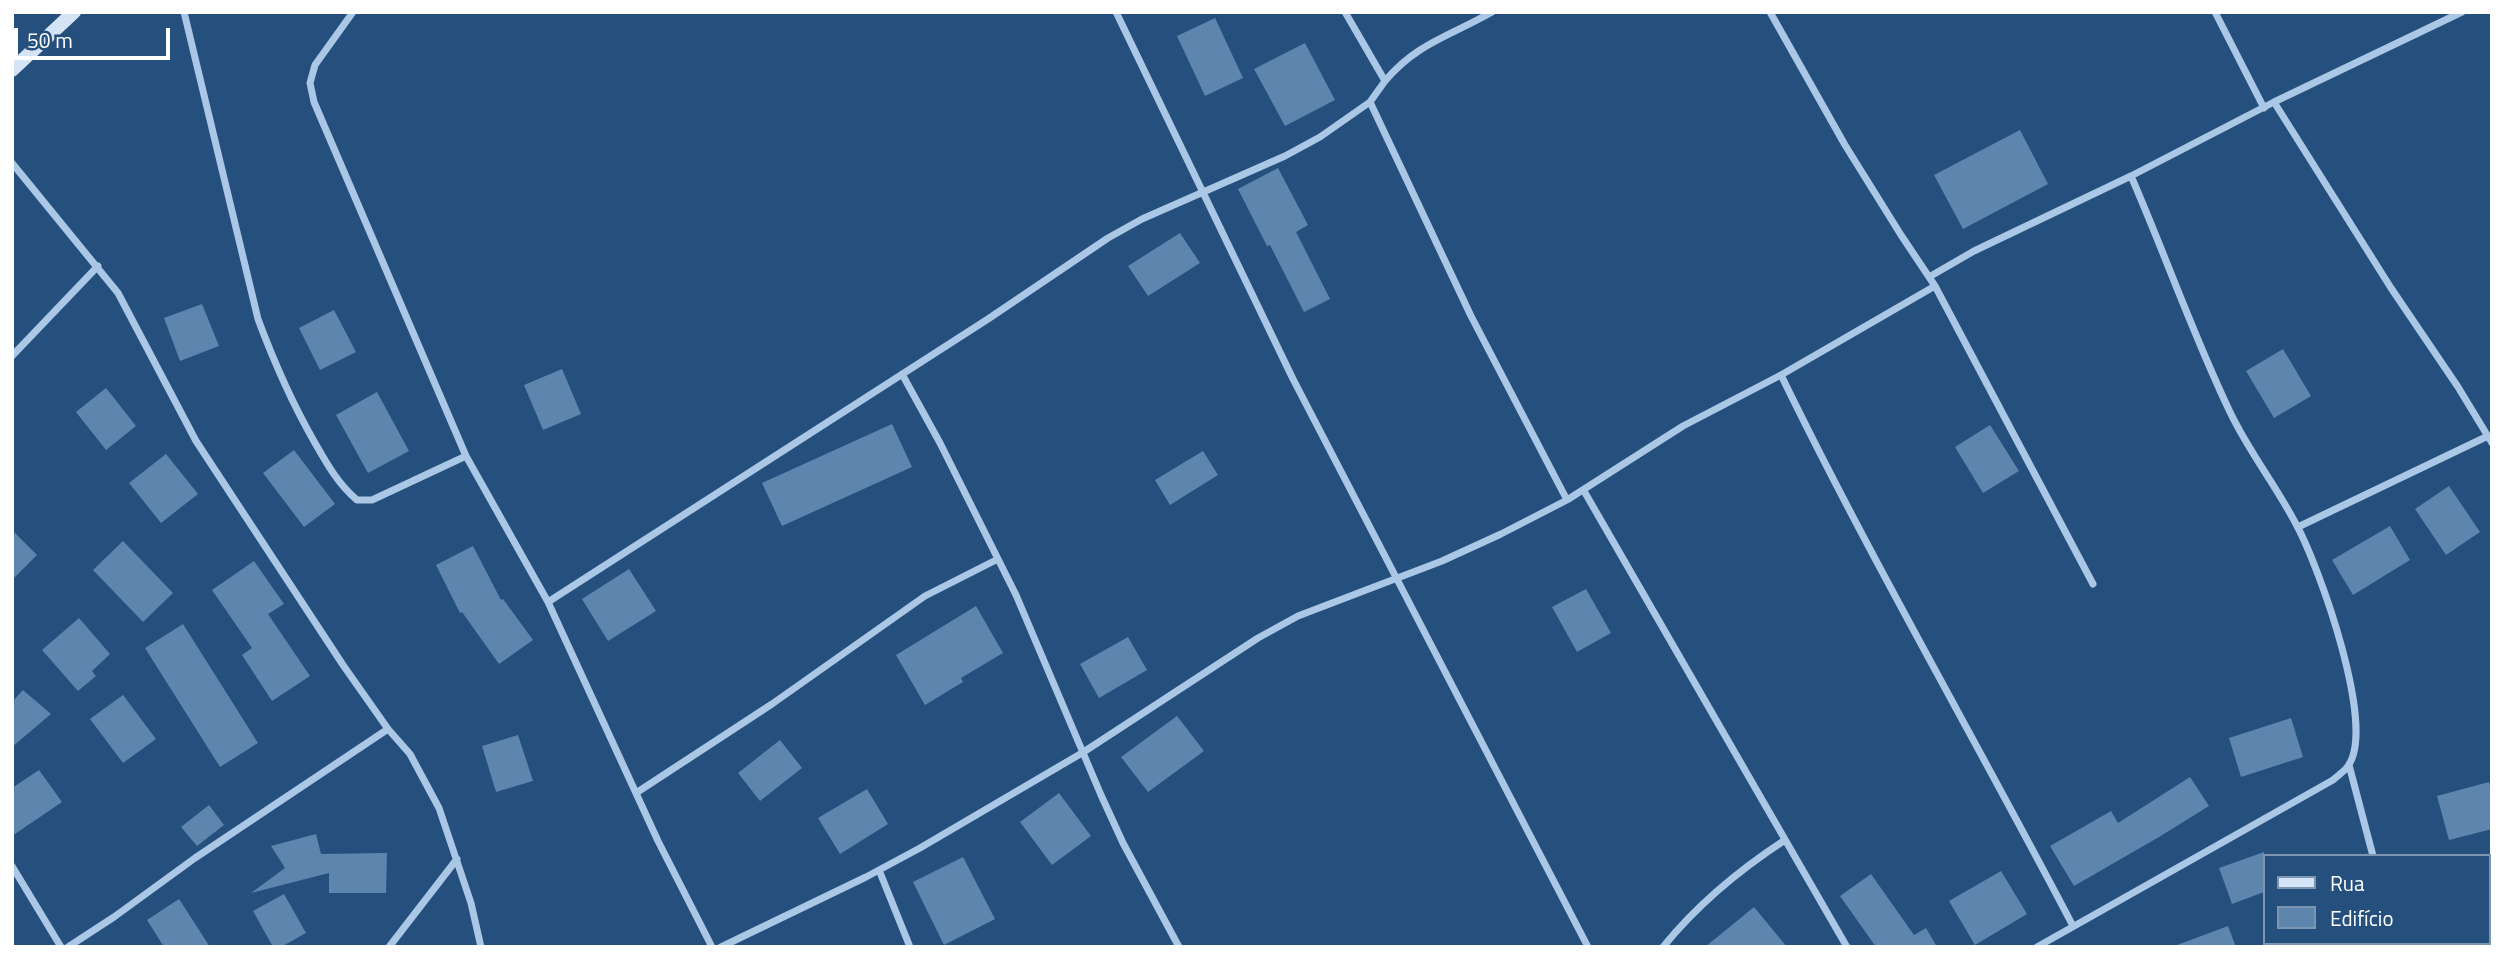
<!DOCTYPE html>
<html>
<head>
<meta charset="utf-8">
<style>
	body { margin:0 }
	#map { position:relative; width:2504px; height:959px; overflow:hidden; background:#254f7d; font-family:"Titillium Web",sans-serif }
	canvas { display:block }
	.frame { position:absolute; inset:0; border:14px solid #fff; pointer-events:none }
	.legend { position:absolute; left:2263px; top:854px; width:228px; height:91px; box-sizing:border-box; background:#254f7d; border:2px solid #7c95b1; margin:0; padding:9px 12px; list-style:none; font-size:21px; color:#fff }
	.legend li { display:flex; align-items:center; gap:14px; height:35px }
	.legend b { width:35px; border:2px solid #7c95b1 }
	.scale { position:absolute; left:14px; top:28px; width:156px; height:32px; box-sizing:border-box; border:4px solid #fff; border-top:0; padding-left:9px; font-size:21px; line-height:24px; white-space:nowrap; color:#fff; -webkit-text-stroke:5px #254f7d; paint-order:stroke }
</style>
</head>
<body>
<div id="map">
<canvas width="2504" height="959"></canvas>
<div class="frame"></div>
<ul class="legend">
<li><b style="height:9px;background:#d4e3f5"></b>Rua</li>
<li><b style="height:19px;background:#5e85ae"></b>Edifício</li>
</ul>
<div class="scale">50 m</div>
</div>
<script>
const context = document.querySelector('canvas').getContext('2d');
context.lineJoin = 'round';
function fillPath(path, color) {
  context.fillStyle = color;
  context.fill(path, 'evenodd');
}
function strokePath(path, color, width, dash) {
  context.strokeStyle = color;
  context.lineWidth = width;
  context.lineCap = dash ? 'butt' : 'round';
  context.setLineDash(dash || []);
  context.stroke(path);
}
const building = new Path2D(`
	M 1215,18 L 1243,78 L 1205,96 L 1177,36 Z
	M 1305,43 L 1335,100 L 1285,126 L 1254,69 Z
	M 2020,130 L 2048,184 L 1963,229 L 1934,175 Z
	M 1278,168 L 1308,225 L 1296,232 L 1330,299 L 1304,312 L 1270,245 L 1267,246 L 1238,189 Z
	M 1180,233 L 1200,263 L 1148,296 L 1128,266 Z
	M 202,304 L 219,346 L 180,361 L 164,318 Z
	M 334,310 L 356,352 L 320,370 L 299,328 Z
	M 2283,349 L 2311,396 L 2274,418 L 2246,371 Z
	M 562,369 L 581,414 L 543,430 L 524,385 Z
	M 106,388 L 136,426 L 106,450 L 76,412 Z
	M 377,392 L 409,451 L 368,473 L 336,415 Z
	M 892,424 L 912,467 L 782,526 L 762,483 Z
	M 1990,425 L 2019,471 L 1983,493 L 1955,447 Z
	M 294,450 L 335,504 L 304,527 L 263,473 Z
	M 1203,451 L 1218,475 L 1170,505 L 1155,480 Z
	M 166,454 L 198,494 L 161,523 L 129,483 Z
	M 2449,486 L 2480,532 L 2446,555 L 2415,509 Z
	M 2390,526 L 2410,560 L 2353,595 L 2332,560 Z
	M 12,530 L 37,555 L 12,580 Z
	M 123,541 L 173,593 L 143,622 L 93,570 Z
	M 473,546 L 501,600 L 503,599 L 533,640 L 499,664 L 462,612 L 460,613 L 436,565 Z
	M 254,561 L 284,604 L 268,614 L 310,676 L 272,701 L 242,655 L 252,648 L 212,590 Z
	M 629,569 L 656,611 L 608,641 L 582,599 Z
	M 1586,589 L 1611,633 L 1577,652 L 1552,607 Z
	M 976,606 L 1003,653 L 961,678 L 963,682 L 925,705 L 896,655 Z
	M 79,618 L 110,654 L 92,671 L 96,676 L 78,691 L 42,650 Z
	M 183,624 L 258,743 L 220,767 L 145,648 Z
	M 1128,637 L 1147,670 L 1099,698 L 1080,664 Z
	M 23,690 L 51,714 L 12,747 L 12,702 Z
	M 123,695 L 156,739 L 123,763 L 90,719 Z
	M 1177,716 L 1204,751 L 1148,792 L 1121,757 Z
	M 2291,718 L 2303,757 L 2241,777 L 2229,738 Z
	M 518,735 L 533,781 L 496,792 L 482,746 Z
	M 780,740 L 802,768 L 760,801 L 738,773 Z
	M 39,770 L 62,802 L 12,836 L 12,788 Z
	M 2190,777 L 2209,806 L 2159,837 L 2074,886 L 2050,846 L 2111,811 L 2118,823 Z
	M 2489,782 L 2492,794 L 2492,829 L 2449,840 L 2437,796 Z
	M 867,789 L 888,824 L 840,854 L 818,818 Z
	M 1059,793 L 1091,836 L 1052,865 L 1020,822 Z
	M 209,805 L 224,825 L 197,846 L 181,827 Z
	M 316,834 L 321,854 L 387,853 L 386,893 L 329,893 L 329,873 L 251,893 L 285,868 L 271,846 Z
	M 2264,852 L 2264,892 L 2232,904 L 2219,868 Z
	M 963,857 L 995,919 L 944,945 L 913,882 Z
	M 2001,871 L 2027,914 L 1975,945 L 1949,901 Z
	M 1871,874 L 1914,935 L 1926,928 L 1937,947 L 1876,947 L 1840,896 Z
	M 284,894 L 306,933 L 281,947 L 273,947 L 253,911 Z
	M 179,899 L 210,947 L 164,947 L 147,920 Z
	M 1754,907 L 1787,947 L 1705,947 Z
	M 2228,926 L 2236,947 L 2177,947 L 2177,945 Z`);
const minor = new Path2D(`
	M 184,12 L 258,319 C 274,362 292,403 315,443 C 327,464 338,484 357,500 L 372,500 L 466,456
	M 353,12 L 315,65 L 310,83 L 314,102 L 466,456 L 548,602 L 988,319 L 1108,238 L 1142,219 L 1285,156 L 1320,137 L 1370,102
	M 1116,12 L 1293,379 L 1588,947
	M 1345,12 L 1385,81 L 1370,102 L 1471,316 L 1567,500
	M 1770,12 L 1845,145 L 1901,235 L 1935,286 L 2093,584
	M 2215,12 L 2264,108
	M 1385,81 C 1417,43 1450,36 1492,12
	M 2274,102 L 2391,288 L 2458,387 L 2492,443
	M 12,163 L 118,293 L 196,441 L 343,665 L 388,729 L 410,754 L 439,808 L 471,903 L 481,947
	M 1929,277 L 1974,251 L 2131,176 L 2274,102 L 2462,12
	M 12,356 L 98,266
	M 902,374 L 940,443 L 1016,595 L 1101,795 L 1123,843 L 1179,947
	M 1781,375 C 1872,562 1977,742 2073,926
	M 1584,491 L 1847,947
	M 2298,527 L 2488,436
	M 548,602 L 658,841 L 712,947
	M 2349,765 L 2373,856
	M 636,793 L 772,704 L 925,596 L 998,559
	M 12,866 L 61,947
	M 879,870 L 910,947
	M 2396,943 L 2399,947
	M 68,947 L 114,917 L 195,858 L 388,729
	M 389,947 L 457,859
	M 721,947 L 866,877 L 920,848 L 1082,753 L 1258,638 L 1298,616 L 1442,561 L 1501,534 L 1567,500 L 1683,426 L 1781,375 L 1935,286
	M 1663,947 C 1697,905 1739,870 1785,840
	M 2037,947 L 2333,780 C 2337,776 2345,771 2348,766 C 2377,727 2319,567 2297,526 C 2277,487 2249,452 2230,412 C 2193,335 2165,254 2131,176`);
const secondary = new Path2D(`
	M 12,70 L 74,12`);
fillPath(building, '#5e85ae');
strokePath(minor, '#aac7e5', 7);
strokePath(secondary, '#d4e3f5', 14);
</script>
</body>
</html>
